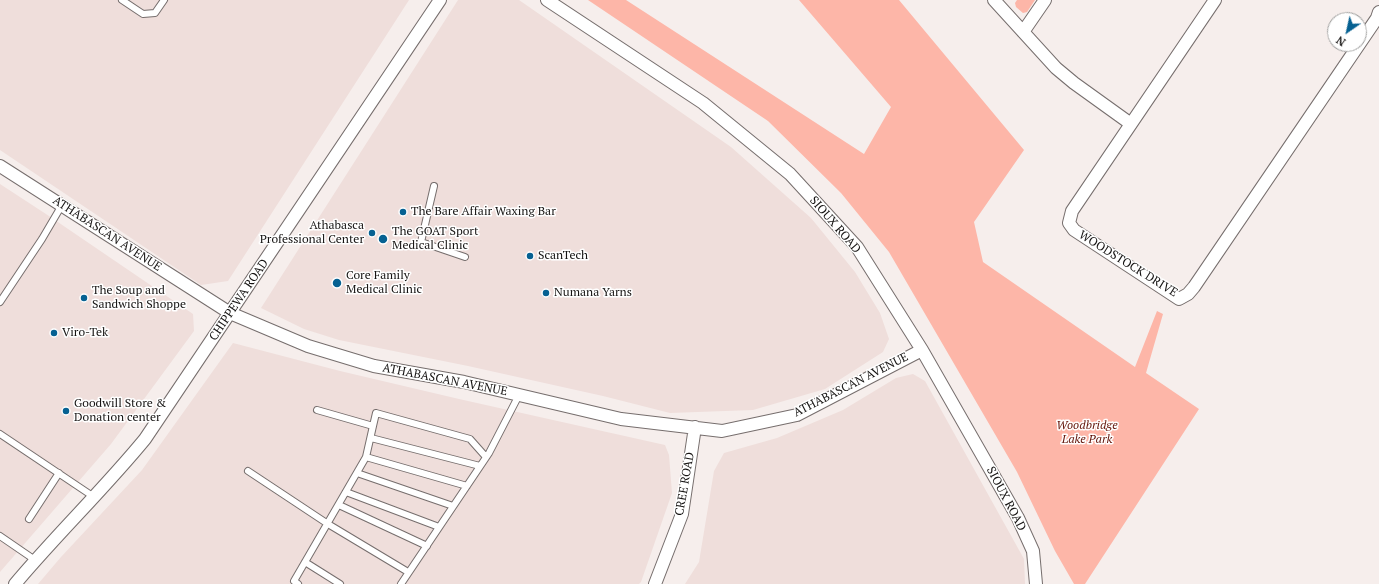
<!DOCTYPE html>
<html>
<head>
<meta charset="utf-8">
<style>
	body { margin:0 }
	#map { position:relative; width:1379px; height:584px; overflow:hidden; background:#f6eeec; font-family:"PT Serif",serif }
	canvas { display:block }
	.north { position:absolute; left:1327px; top:12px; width:40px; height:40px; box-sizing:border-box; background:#fff; border:1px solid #a1a1a0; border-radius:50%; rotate:214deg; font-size:11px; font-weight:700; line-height:16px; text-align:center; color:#151312 }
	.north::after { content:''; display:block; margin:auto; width:14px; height:18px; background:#066192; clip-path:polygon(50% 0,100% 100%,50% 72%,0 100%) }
</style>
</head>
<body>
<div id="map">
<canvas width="1379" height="584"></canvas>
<div class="north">N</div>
</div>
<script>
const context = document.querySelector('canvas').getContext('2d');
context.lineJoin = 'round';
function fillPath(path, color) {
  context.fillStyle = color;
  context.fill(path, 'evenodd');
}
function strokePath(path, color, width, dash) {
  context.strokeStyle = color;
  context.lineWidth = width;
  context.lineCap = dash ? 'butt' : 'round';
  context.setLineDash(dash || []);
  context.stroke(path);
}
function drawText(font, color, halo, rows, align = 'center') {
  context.font = font + ' "PT Serif",serif';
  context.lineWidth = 3;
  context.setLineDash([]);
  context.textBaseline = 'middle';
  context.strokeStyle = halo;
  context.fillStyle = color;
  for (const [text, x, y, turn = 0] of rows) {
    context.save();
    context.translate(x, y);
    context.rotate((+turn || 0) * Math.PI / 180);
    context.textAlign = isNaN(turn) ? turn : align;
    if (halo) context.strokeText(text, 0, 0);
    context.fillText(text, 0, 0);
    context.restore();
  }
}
const built = new Path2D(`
	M 0,0 L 409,0 L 228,281 L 201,285 L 0,150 Z
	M 458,0 L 519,0 L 731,147 L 811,218 L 855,272 L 880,313 L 889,339 L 883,352 L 825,389 L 753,410 L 670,413 L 603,396 L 468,366 L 339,340 L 304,329 L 261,308 Z
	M 0,184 L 49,216 L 193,314 L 194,331 L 111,444 L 0,572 Z
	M 233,343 L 340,371 L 459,399 L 665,445 L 669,455 L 672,493 L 641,582 L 639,584 L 38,584 L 61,557 L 142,470 Z
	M 913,374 L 925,381 L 1024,559 L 1025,584 L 685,584 L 699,562 L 714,471 L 724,453 L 777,438 L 843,410 L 896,378 Z`);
const green = new Path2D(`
	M 588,0 L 626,0 L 864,154 L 891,107 L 799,0 L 899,0 L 1024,150 L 974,222 L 983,262 L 1135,367 L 1157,311 L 1163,314 L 1146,373 L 1199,409 L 1085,584 L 1074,584 L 1055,551 L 1017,472 L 889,252 L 841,193 L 768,121 Z
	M 1017,0 L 1035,0 L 1027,12 L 1023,13 L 1016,7 L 1015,3 Z`);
const service = new Path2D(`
	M 122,0 L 143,14 L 155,13 L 164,0
	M 434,186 L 421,242 L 465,257
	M 0,302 L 42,239 L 62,205
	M 317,410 L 373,426 L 376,413 L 470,439 L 486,457
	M 0,434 L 94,497
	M 371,438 L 480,466
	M 366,457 L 467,486
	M 248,471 L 328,524 L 408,572
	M 357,473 L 453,506
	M 346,492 L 439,527
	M 339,505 L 427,546
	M 29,519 L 59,473
	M 0,536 L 35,560
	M 305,562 L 340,584
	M 298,584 L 294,581 L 366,457 L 373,426
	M 401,584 L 489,453 L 519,395`);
const minor = new Path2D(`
	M 547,0 L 703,103 L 790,174 L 857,247 L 922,350 L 1018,518 L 1033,551 L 1036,584
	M 994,0 L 1056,68 L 1074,83 L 1131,124
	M 1215,0 L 1072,211 L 1069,223 L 1074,230 L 1179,299 L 1188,294 L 1194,287 L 1377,18 L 1379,12
	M 1023,32 L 1045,0
	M 0,166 L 230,313 L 308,346 L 374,366 L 464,382 L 621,419 L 722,431 L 797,415 L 922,350
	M 15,584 C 57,534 104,489 145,439 L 440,0
	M 655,584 L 682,514 L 695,427`);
const markers = [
	[403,212,4,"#066192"],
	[372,233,4,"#066192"],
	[383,239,5,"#066192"],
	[530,256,4,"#066192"],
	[337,283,5,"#066192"],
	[546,293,4,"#066192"],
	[84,298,4,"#066192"],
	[54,333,4,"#066192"],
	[66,411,4,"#066192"]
];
const poiNames = [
	["The Bare Affair Waxing Bar",411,212],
	["Athabasca",364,226,"right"],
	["Professional Center",364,240,"right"],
	["The GOAT Sport",392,232],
	["Medical Clinic",392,246],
	["ScanTech",538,256],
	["Core Family",346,276],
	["Medical Clinic",346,290],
	["The Soup and",92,291],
	["Sandwich Shoppe",92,305],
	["Numana Yarns",554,293],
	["Viro-Tek",62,333],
	["Goodwill Store &",74,404],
	["Donation center",74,418]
];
const streetNames = [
	["SIOUX ROAD",835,225,49],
	["ATHABASCAN AVENUE",107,234,33],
	["WOODSTOCK DRIVE",1128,264,32],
	["CHIPPEWA ROAD",239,300,-56],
	["ATHABASCAN AVENUE",445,380,11],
	["ATHABASCAN AVENUE",851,385,-27],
	["CREE ROAD",685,484,-80],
	["SIOUX ROAD",1006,499,62]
];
const parkNames = [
	["Woodbridge",1087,426],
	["Lake Park",1087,440]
];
fillPath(built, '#efdedb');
fillPath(green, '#fdb6a8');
strokePath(service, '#766e6d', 8);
strokePath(minor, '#766e6d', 14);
strokePath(service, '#fff', 6);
strokePath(minor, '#fff', 12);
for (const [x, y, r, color] of markers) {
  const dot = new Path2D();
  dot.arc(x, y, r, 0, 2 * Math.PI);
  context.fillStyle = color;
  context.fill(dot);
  strokePath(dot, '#fff', 1.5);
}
drawText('12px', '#151312', '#fff', poiNames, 'left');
drawText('12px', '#151312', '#fff', streetNames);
drawText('italic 12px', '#64150a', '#fff', parkNames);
</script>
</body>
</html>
